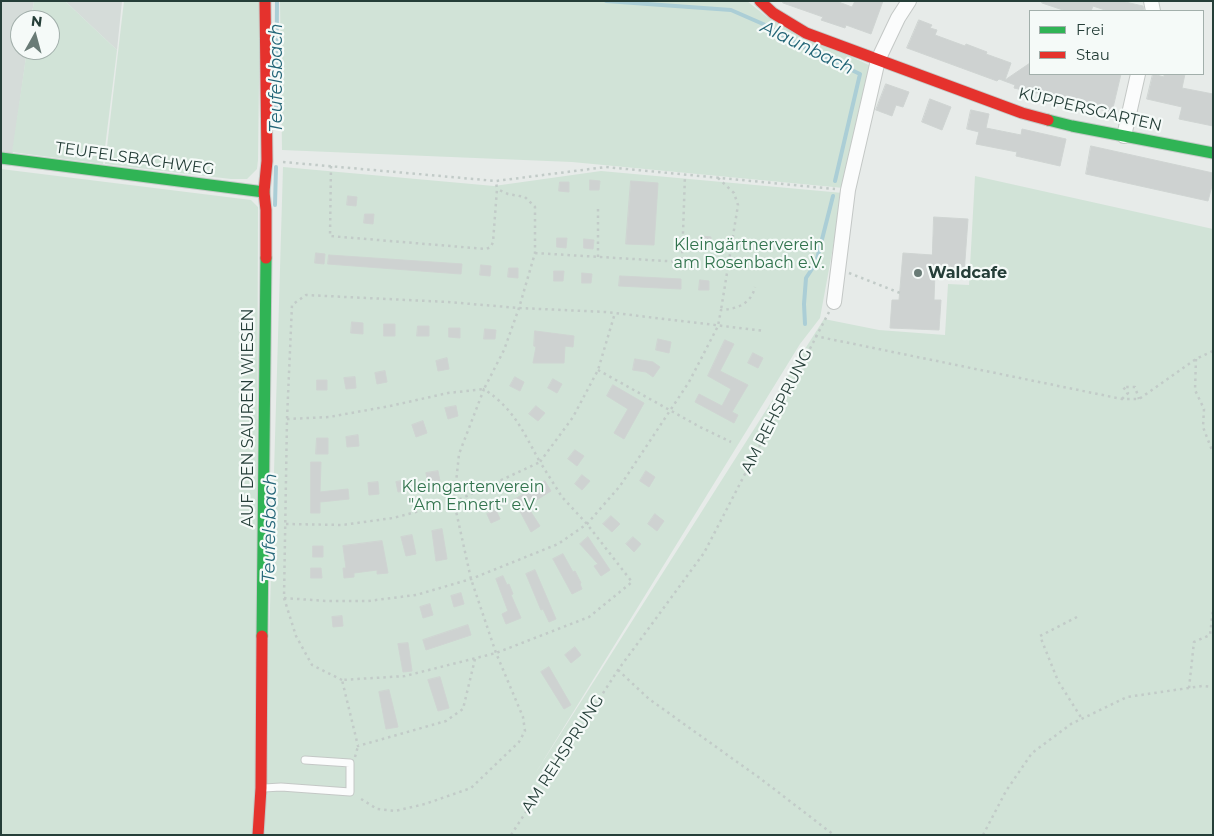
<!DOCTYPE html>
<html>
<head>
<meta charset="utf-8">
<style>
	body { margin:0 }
	#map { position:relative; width:1214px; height:836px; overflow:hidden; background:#e7ebe9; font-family:Montserrat,sans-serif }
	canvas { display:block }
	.frame { position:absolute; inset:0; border:2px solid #253e38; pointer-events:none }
	.legend { position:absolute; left:1029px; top:10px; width:175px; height:65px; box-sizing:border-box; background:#f5faf8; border:1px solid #a2afab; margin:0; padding:6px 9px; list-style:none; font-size:15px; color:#253e38 }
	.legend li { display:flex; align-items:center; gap:10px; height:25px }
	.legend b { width:25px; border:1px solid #a2afab }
	.north { position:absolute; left:10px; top:10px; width:50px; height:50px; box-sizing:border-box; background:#f5faf8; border:1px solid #a2afab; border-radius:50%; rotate:7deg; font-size:14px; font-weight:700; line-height:20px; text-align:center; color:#253e38 }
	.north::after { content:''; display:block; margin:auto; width:18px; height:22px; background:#697b76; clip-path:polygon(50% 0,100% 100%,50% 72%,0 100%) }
</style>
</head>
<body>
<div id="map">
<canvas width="1214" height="836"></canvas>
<div class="frame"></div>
<ul class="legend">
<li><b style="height:6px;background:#30b455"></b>Frei</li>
<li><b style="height:6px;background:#e5322d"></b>Stau</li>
</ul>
<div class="north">N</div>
</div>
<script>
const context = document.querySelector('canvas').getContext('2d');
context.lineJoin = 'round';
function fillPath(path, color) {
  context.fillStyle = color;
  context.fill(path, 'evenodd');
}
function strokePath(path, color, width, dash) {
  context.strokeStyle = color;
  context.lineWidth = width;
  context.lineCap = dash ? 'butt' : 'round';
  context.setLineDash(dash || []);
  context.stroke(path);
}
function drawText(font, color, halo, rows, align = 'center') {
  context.font = font + ' Montserrat,sans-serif';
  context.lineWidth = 4.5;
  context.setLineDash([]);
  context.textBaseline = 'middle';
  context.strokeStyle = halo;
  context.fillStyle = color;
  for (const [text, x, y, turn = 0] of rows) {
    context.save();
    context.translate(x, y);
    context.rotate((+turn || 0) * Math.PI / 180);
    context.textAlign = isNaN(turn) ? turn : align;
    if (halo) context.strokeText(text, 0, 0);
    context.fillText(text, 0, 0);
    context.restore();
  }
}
const built = new Path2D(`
	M 1,1 L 34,1 L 31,20 L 20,20 L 20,50 L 27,50 L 11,166 L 1,165 Z
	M 65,1 L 122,1 L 117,50 Z`);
const green = new Path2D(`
	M 34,1 L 65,1 L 117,50 L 103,164 L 12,152 L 27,50 L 50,50 L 50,20 L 31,20 Z
	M 124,1 L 260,1 L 258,160 L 257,169 L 247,179 L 231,179 L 105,164 Z
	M 280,1 L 747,1 L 767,17 L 871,66 L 854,189 L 572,162 L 282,150 Z
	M 283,167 L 494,186 L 601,171 L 843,193 L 820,318 L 800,344 L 535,774 L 824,319 L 879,330 L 945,335 L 948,284 L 969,285 L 975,176 L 1213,229 L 1213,835 L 261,835 L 264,811 Z
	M 1,169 L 251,200 L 258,207 L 256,835 L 1,835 Z`);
const stream = new Path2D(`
	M 606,1 L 731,10 L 763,24 L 807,49 L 860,74 L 835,181
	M 276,120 L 277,1
	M 275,205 L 276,167
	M 805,324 L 804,304 L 806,278 L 816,263 L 833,196`);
const building = new Path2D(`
	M 784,1 L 836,1 L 852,7 L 855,1 L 883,1 L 871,34 L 846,25 L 845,28 L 821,20 L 823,17 L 783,3 Z
	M 1043,1 L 1121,1 L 1143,6 L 1144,11 L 1108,11 L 1093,6 L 1091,11 L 1066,11 L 1042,3 Z
	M 919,20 L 932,25 L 930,28 L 937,30 L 935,35 L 965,46 L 966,44 L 987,52 L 986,54 L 1011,63 L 1005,80 L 1030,63 L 1030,74 L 1121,74 L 1112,112 L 1044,98 L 1045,95 L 1014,88 L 1015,85 L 999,79 L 997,81 L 907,48 Z
	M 1153,74 L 1164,77 L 1164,74 L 1185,74 L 1182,88 L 1213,94 L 1213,126 L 1179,119 L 1182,107 L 1147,99 Z
	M 886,84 L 909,92 L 903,107 L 896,105 L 892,116 L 876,110 Z
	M 930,99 L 951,107 L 942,130 L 922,122 Z
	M 971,110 L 989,114 L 986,128 L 1021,135 L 1022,129 L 1066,139 L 1060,166 L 1016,156 L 1017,152 L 976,144 L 979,132 L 967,129 Z
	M 1091,146 L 1213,173 L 1213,182 L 1208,201 L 1086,174 Z
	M 590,180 L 600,181 L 599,190 L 590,190 Z
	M 631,181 L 658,183 L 654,245 L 626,244 Z
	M 560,182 L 569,182 L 569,192 L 559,191 Z
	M 348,196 L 357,197 L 356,206 L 347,205 Z
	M 365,214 L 374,214 L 373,224 L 364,223 Z
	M 934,217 L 968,219 L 964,274 L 935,273 L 934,300 L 941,300 L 939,330 L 890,328 L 892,300 L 899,300 L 903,253 L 932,255 Z
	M 700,236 L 711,237 L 710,246 L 700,246 Z
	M 557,238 L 567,238 L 566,248 L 557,247 Z
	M 584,239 L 594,240 L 593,249 L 584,248 Z
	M 316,253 L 325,254 L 324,264 L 315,263 Z
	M 329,255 L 462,264 L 461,274 L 328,264 Z
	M 481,265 L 491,266 L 490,276 L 480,275 Z
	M 509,268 L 518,268 L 518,278 L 508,277 Z
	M 554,271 L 564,271 L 563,281 L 554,281 Z
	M 582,273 L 592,274 L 591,283 L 582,283 Z
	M 620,276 L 681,279 L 681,289 L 619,286 Z
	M 700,280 L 709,281 L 709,290 L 699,290 Z
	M 352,322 L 363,323 L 363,334 L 351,333 Z
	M 384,324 L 395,324 L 395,336 L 384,336 Z
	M 418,326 L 429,326 L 429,336 L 417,336 Z
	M 449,328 L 460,328 L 460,338 L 449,337 Z
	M 485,329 L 496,330 L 495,339 L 484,339 Z
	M 535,331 L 574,336 L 573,347 L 565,346 L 564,363 L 533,363 L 536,347 L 534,346 Z
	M 658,339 L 671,342 L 669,353 L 656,350 Z
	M 725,340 L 734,344 L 720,371 L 748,385 L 732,412 L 738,415 L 734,423 L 695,402 L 699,394 L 722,406 L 731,389 L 708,376 Z
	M 753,353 L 763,358 L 758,368 L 748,363 Z
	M 447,358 L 449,369 L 438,371 L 436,361 Z
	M 635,359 L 653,362 L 660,367 L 653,377 L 646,372 L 633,370 Z
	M 385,371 L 387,382 L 377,384 L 375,373 Z
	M 355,377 L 356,388 L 346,389 L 344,378 Z
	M 515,377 L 524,382 L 520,391 L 510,386 Z
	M 553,379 L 562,384 L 557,393 L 548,388 Z
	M 317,380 L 327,380 L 327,390 L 317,390 Z
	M 613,385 L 644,403 L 624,439 L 614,433 L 628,409 L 607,396 Z
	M 456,406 L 458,416 L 448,419 L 445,408 Z
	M 536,406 L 545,413 L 538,421 L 529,414 Z
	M 423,421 L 427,433 L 416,437 L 412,425 Z
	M 358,435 L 359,446 L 347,447 L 346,437 Z
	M 317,438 L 328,438 L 328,454 L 316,454 Z
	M 575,450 L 584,456 L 577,466 L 568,459 Z
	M 311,462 L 321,462 L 320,492 L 348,489 L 349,499 L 320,502 L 320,513 L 311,513 Z
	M 438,471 L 440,481 L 428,484 L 426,473 Z
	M 646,471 L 655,477 L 649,487 L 640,481 Z
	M 582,475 L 590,481 L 582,490 L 575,484 Z
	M 407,480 L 409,490 L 398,492 L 396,482 Z
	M 545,481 L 551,491 L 527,506 L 540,526 L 531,532 L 514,500 Z
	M 378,482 L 379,494 L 369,495 L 368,483 Z
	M 496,510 L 500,519 L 491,523 L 487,514 Z
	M 655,514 L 664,521 L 657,531 L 648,524 Z
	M 611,516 L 620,524 L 612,532 L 603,524 Z
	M 442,529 L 447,559 L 436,561 L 432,531 Z
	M 412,535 L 416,554 L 406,556 L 401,537 Z
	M 588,537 L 610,570 L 601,576 L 594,566 L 598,564 L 580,544 Z
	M 633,537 L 641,544 L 634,552 L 626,544 Z
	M 382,541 L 388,573 L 377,574 L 377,570 L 354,573 L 354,577 L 344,578 L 343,568 L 346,568 L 343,546 Z
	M 313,546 L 323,546 L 323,557 L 313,557 Z
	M 563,554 L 573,572 L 575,571 L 581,583 L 580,584 L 582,589 L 572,594 L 553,559 Z
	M 311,568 L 321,568 L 322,578 L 311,578 Z
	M 535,570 L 556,619 L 549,622 L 543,609 L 541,610 L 526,574 Z
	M 503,576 L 507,585 L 509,584 L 513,594 L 511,595 L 521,618 L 506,624 L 502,614 L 508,611 L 496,579 Z
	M 461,593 L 464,604 L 454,607 L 451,596 Z
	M 430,604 L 433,615 L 423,618 L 420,607 Z
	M 342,616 L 343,626 L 333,627 L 332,617 Z
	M 468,625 L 471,635 L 426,650 L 423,640 Z
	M 408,643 L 412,671 L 403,672 L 398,644 Z
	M 575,647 L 581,655 L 571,663 L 565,655 Z
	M 549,667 L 571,705 L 564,709 L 541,672 Z
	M 440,677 L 449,708 L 438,711 L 428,680 Z
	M 389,690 L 398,727 L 386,729 L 379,692 Z`);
const path = new Path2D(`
	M 283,162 L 496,181 L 606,167 L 835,189
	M 331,166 L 330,236 L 486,249 L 491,247 L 493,242 L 497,189 L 496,182
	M 718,178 L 734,193 L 738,205 L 721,310
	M 535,253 L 682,262 L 685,175
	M 598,257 L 598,206
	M 849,273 L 900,293
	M 815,336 L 1122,399 L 1139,399 L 1196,359 L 1213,351
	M 1196,359 L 1195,390 L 1204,409 L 1203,427 L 1213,453
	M 598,370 L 700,427 L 731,442
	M 1122,399 L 1128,393 L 1123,387 L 1135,387 L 1139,399
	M 287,419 L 329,417 L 390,406 L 448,393 L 484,389 L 504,350 L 519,308 L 535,253 L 535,207 L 525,197 L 508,194 L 497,189
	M 286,524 L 342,525 L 393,518 L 454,502 L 459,454 L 484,389 C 515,410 522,430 540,462 L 454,502 L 471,579 L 496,653 L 523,717 L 525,731 L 519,742 L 471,788 L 425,804 L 395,811 L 377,809 L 358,797
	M 284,598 L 326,601 L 368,601 L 416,595 L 471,579 L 558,544 L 587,524 L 620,486 L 689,382 L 718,326 L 721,310 C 737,309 751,304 755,287
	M 1077,617 L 1040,636 L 1058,681 L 1082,719
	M 475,659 L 463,709 L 446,721 L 358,746 L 342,680 L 405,676 L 496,653 L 589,617 L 632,582 L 587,524 L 562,497 L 540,462 L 573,417 L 598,370 L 615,313
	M 618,670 L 649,699 L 761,779 L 834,835
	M 342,680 L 312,665 L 296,636 L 284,598 L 287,419 L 292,305 L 306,295 L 448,302 L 519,308 L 606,312 L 765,331
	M 1189,688 L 1194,642 L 1210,635 L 1213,609
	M 355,757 L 358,746
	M 511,835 L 618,670 L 704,553 L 829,312
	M 983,835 L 1006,791 L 1032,753 L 1071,724 L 1127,697 L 1202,686 L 1213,687`);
const lane = new Path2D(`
	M 264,788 L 281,787 L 350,792 L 350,763 L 305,760`);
const street = new Path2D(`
	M 1151,1 L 1153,11
	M 1124,136 L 1138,74
	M 834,302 L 848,190 L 878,60 L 898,18 L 909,1`);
const fast = new Path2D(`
	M 1048,120 L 1072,126 L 1213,153
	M 1,158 L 264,192
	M 262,636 L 266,258`);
const jam = new Path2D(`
	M 265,1 L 267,161 L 264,192 L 266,210 L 266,258
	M 760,1 L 773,13 L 806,33 L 1022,113 L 1048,120
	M 258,835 L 261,788 L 262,636`);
const markers = [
	[918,273,5,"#697b76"]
];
const streetNames = [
	["KÜPPERSGARTEN",1090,110,13],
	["TEUFELSBACHWEG",135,159,8],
	["AM REHSPRUNG",777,411,-63],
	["AUF DEN SAUREN WIESEN",248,418,-90],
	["AM REHSPRUNG",563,754,-57]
];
const parkNames = [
	["Kleingärtnerverein",749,245],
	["am Rosenbach e.V.",749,263],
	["Kleingartenverein",473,487],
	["\"Am Ennert\" e.V.",473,505]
];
const poiNames = [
	["Waldcafe",928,273]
];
const waterNames = [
	["Alaunbach",807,48,26],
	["Teufelsbach",277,78,-90],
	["Teufelsbach",270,528,-89]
];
fillPath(built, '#d5dcd9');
fillPath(green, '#d1e3d7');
strokePath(stream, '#abced6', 4);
fillPath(building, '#ced2d1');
strokePath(building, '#cfd4d2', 1);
strokePath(lane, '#c4c8c6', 9);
strokePath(street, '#c4c8c6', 16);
strokePath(fast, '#c3c9c6', 13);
strokePath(jam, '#c3c9c6', 13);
strokePath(path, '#c2cbc8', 2.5, [2.5, 4]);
strokePath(lane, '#fbfcfc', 7);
strokePath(street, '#fbfcfc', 14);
strokePath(fast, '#30b455', 11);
strokePath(jam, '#e5322d', 11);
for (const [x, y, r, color] of markers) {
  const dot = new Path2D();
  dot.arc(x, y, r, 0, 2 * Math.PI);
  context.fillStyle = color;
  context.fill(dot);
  strokePath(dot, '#f5faf8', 2);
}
drawText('16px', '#253e38', '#f5faf8', streetNames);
drawText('16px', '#31734d', '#f5faf8', parkNames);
drawText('bold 16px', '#253e38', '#f5faf8', poiNames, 'left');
drawText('italic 18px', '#226577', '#f5faf8', waterNames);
</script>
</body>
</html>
